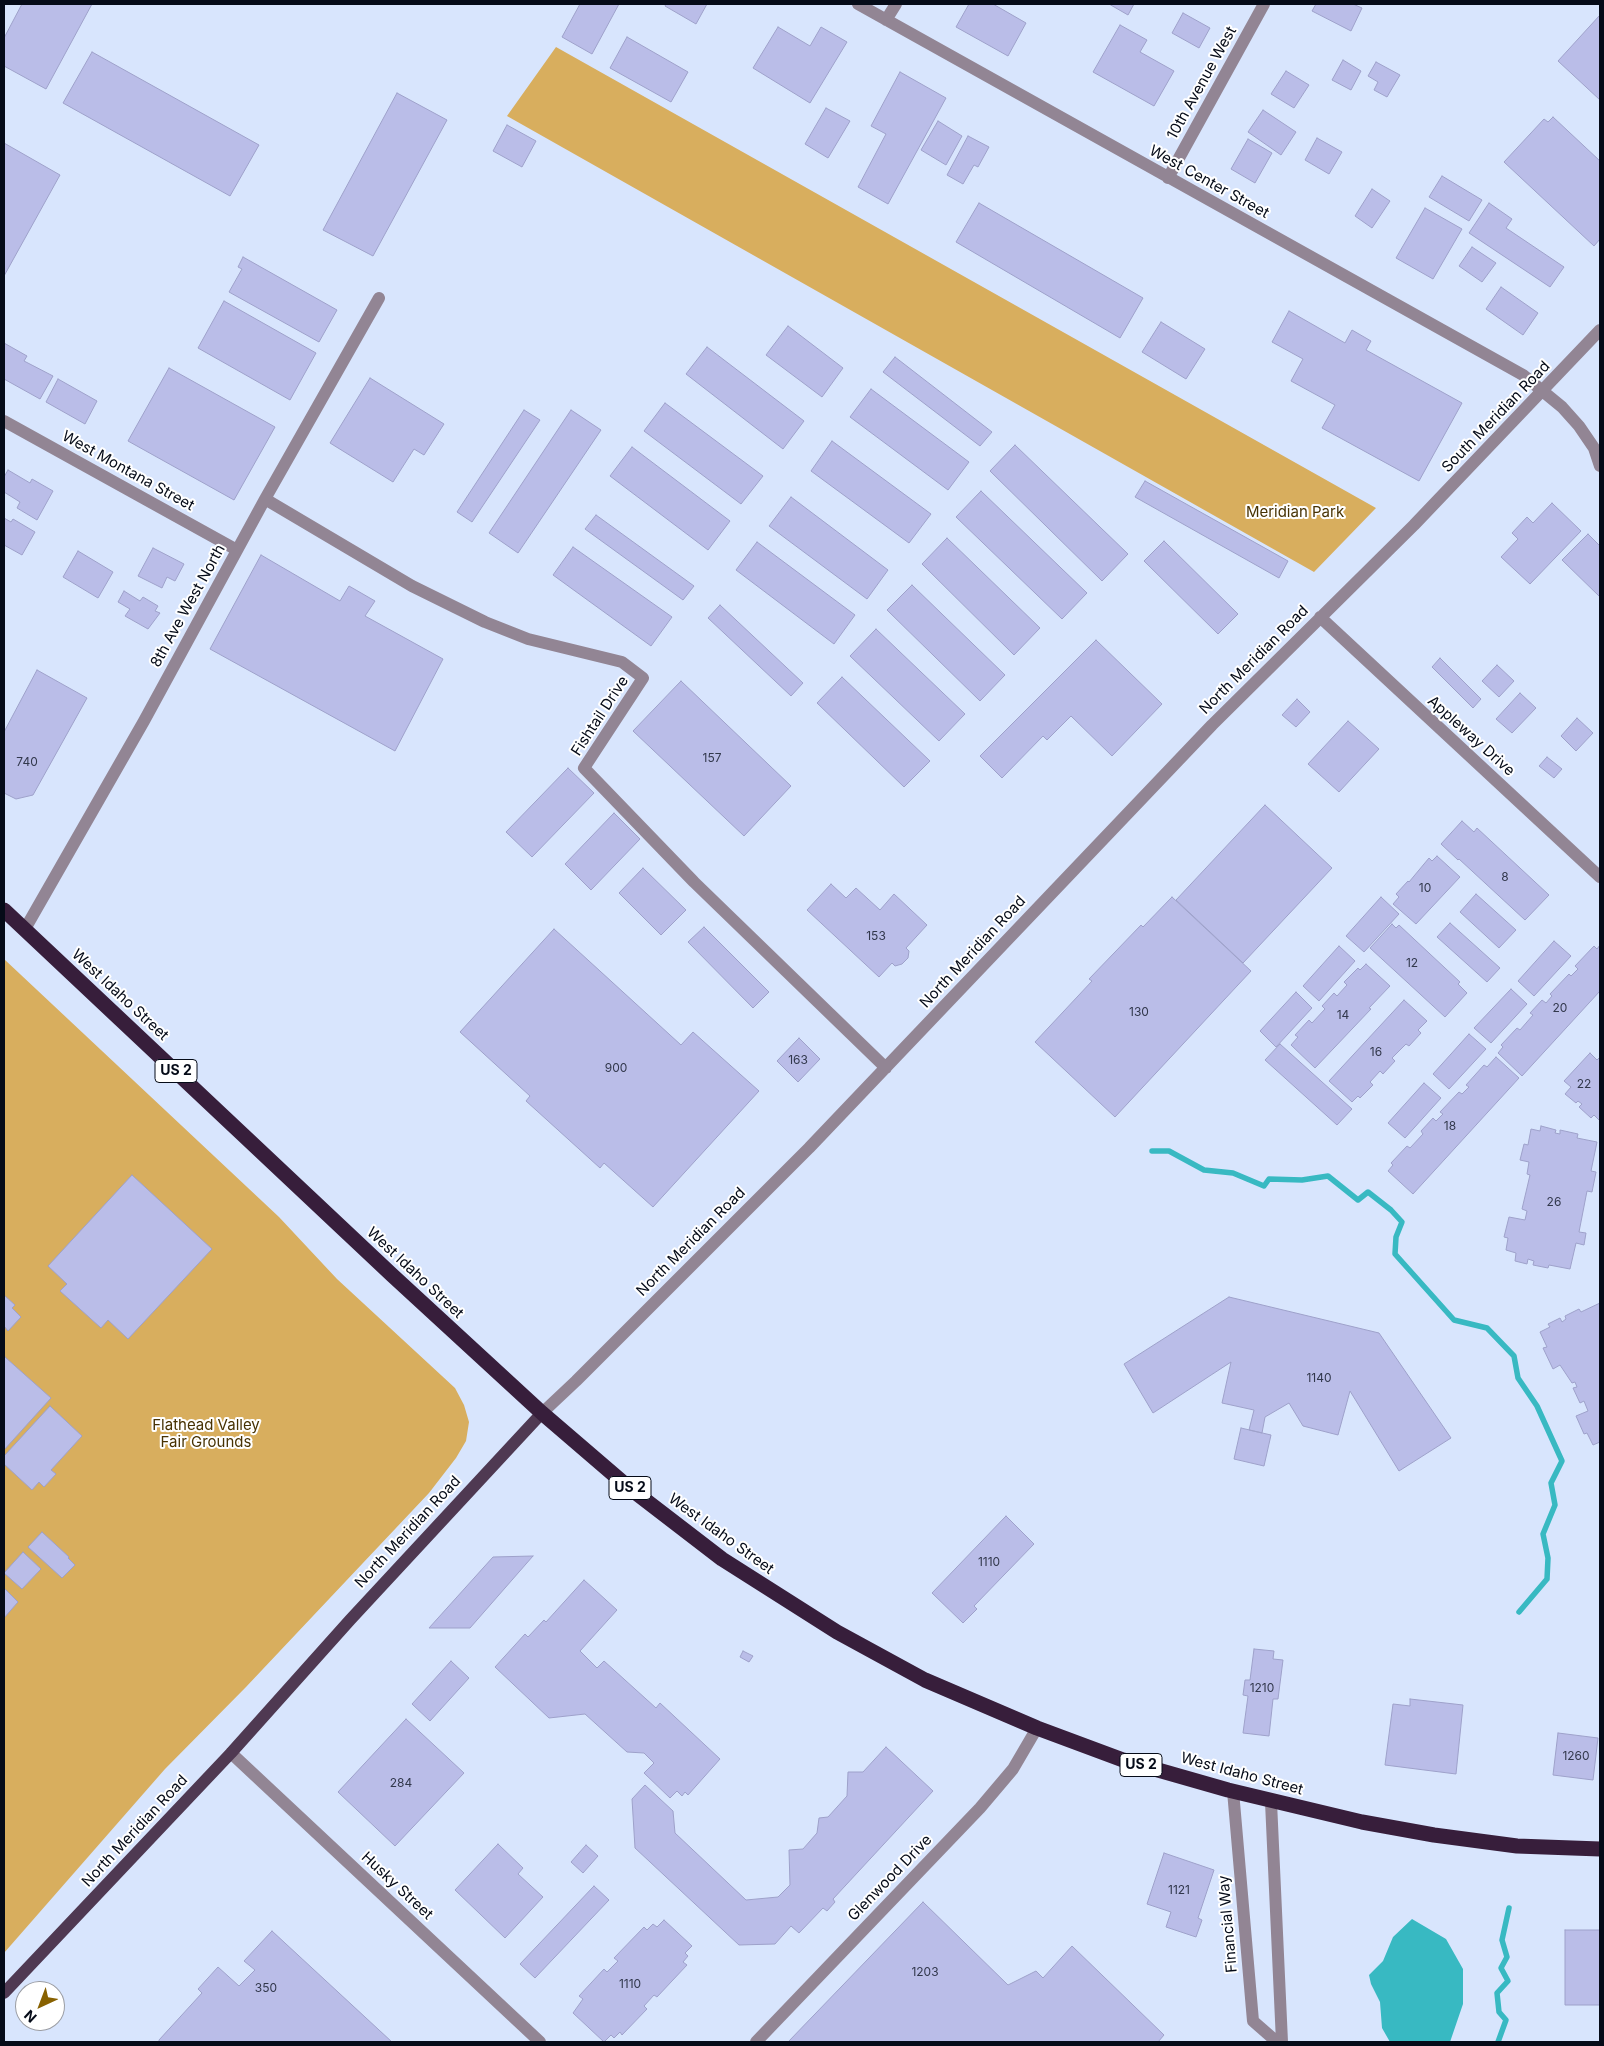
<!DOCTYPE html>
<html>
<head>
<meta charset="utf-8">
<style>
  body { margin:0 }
  #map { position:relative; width:1604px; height:2046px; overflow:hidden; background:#d8e5fd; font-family:Inter,sans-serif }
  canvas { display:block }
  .frame { position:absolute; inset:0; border:5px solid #050b18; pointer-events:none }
  .north { position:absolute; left:15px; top:1981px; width:50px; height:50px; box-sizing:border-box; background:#fff; border:1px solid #9b9da3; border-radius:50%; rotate:223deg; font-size:14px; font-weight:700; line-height:20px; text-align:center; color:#050b18 }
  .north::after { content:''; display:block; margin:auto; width:18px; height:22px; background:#886100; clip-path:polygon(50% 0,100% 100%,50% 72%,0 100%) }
</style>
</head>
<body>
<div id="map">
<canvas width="1604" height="2046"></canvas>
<div class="frame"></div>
<div class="north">N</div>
</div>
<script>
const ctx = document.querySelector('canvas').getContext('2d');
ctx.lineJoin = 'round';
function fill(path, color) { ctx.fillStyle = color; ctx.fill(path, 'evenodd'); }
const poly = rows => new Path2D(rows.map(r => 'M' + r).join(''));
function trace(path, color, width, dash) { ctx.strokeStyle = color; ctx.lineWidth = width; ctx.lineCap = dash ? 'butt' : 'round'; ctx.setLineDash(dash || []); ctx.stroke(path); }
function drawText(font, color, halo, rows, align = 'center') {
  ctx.font = font + ' Inter,sans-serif'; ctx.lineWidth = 4; ctx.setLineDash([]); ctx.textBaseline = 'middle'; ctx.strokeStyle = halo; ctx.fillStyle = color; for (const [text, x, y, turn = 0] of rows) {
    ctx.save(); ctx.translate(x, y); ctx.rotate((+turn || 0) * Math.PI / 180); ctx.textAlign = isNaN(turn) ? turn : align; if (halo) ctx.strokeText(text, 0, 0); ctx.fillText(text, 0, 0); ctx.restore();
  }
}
fill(poly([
  [556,47,1376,508,1314,572,507,116],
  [4,959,279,1217,337,1279,455,1388,464,1405,469,1422,466,1441,456,1458,429,1493,246,1687,165,1769,4,1953]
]), '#d8ae5e');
fill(poly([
  [1412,1919,1446,1939,1463,1969,1463,2004,1450,2042,1390,2042,1382,2028,1380,2002,1371,1984,1369,1975,1383,1961,1393,1937]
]), '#38b9c2');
trace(poly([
  [1152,1151,1169,1151,1204,1170,1233,1173,1264,1186,1269,1179,1302,1180,1328,1176,1358,1200,1368,1192,1391,1210,1402,1222,1396,1237,1395,1254,1454,1320,1487,1328,1514,1356,1518,1378,1537,1406,1562,1461,1551,1483,1555,1505,1543,1534,1548,1558,1547,1579,1519,1612],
  [1498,2042,1506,2020,1499,2012,1497,1993,1508,1981,1501,1968,1507,1957,1502,1940,1509,1908]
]), '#38b9c2', 5.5);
const building = poly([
  [22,4,92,4,46,89,4,66,4,38,22,4],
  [580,4,619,4,592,54,562,37,580,4],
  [666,4,707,4,696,24,665,6,666,4],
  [969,4,993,4,1026,23,1008,56,956,27,969,4],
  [1109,4,1134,4,1128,15,1109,4],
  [1316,4,1353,4,1362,8,1351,31,1312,11,1316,4],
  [1183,13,1210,28,1199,48,1172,33,1183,13],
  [1600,15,1600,100,1558,61,1600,15],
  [1120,25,1147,40,1140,52,1174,71,1154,106,1093,72,1120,25],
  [778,27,810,46,821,27,847,42,810,103,753,68,778,27],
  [627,37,688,72,671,102,610,68,627,37],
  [92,52,259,145,230,196,63,103,92,52],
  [1343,60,1361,71,1351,90,1332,80,1343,60],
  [1376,62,1400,75,1387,97,1374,90,1378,82,1368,76,1376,62],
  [1286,71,1309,85,1294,108,1271,94,1286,71],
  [900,72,946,98,888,204,858,187,886,134,871,126,900,72],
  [397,93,447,120,373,256,323,230,397,93],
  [826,108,850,121,828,158,805,144,826,108],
  [1263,110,1296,132,1281,155,1248,132,1263,110],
  [1553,117,1600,161,1600,239,1594,246,1504,162,1544,119,1548,122,1553,117],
  [938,121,962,136,946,165,921,150,938,121],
  [507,125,536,141,522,167,493,151,507,125],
  [968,136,989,147,978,167,974,165,963,184,947,175,968,136],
  [1317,138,1342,152,1329,174,1305,160,1317,138],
  [1248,139,1272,153,1255,183,1231,169,1248,139],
  [4,143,60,175,4,276,4,143],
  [1442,176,1482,200,1469,221,1429,197,1442,176],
  [1372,189,1390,201,1372,228,1355,216,1372,189],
  [979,203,1143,298,1120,338,956,242,979,203],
  [1489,203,1512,219,1506,228,1564,267,1550,287,1469,233,1489,203],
  [1425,208,1462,229,1433,279,1396,258,1425,208],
  [1472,247,1496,263,1482,282,1459,266,1472,247],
  [243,257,337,310,319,342,229,292,242,269,238,267,243,257],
  [1501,287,1538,313,1523,335,1486,309,1501,287],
  [224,301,316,353,290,400,198,348,224,301],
  [1289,311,1345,343,1352,330,1371,341,1366,350,1462,403,1419,481,1322,428,1335,405,1291,381,1303,359,1272,342,1289,311],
  [1161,322,1205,349,1186,379,1142,352,1161,322],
  [788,326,843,368,822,397,766,355,788,326],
  [4,343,27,356,24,361,53,376,40,399,4,379,4,343],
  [707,347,804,421,783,449,686,374,707,347],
  [895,357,992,432,980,446,883,372,895,357],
  [169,368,275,427,234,500,128,441,169,368],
  [370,378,444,424,424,455,414,449,393,482,330,443,370,378],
  [58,379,97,401,85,424,46,402,58,379],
  [871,389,969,462,948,490,850,417,871,389],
  [665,403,763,476,741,504,644,431,665,403],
  [524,410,540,420,472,522,457,512,524,410],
  [571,410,601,430,518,553,489,533,571,410],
  [832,441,931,514,909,543,811,471,832,441],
  [1015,445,1128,554,1102,581,990,471,1015,445],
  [632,447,730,521,708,550,610,476,632,447],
  [8,470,30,483,32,479,53,491,37,520,17,508,20,502,4,492,4,477,8,470],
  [1145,481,1288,561,1279,578,1135,497,1145,481],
  [981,491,1087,593,1062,619,956,517,981,491],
  [791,497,888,570,867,599,769,526,791,497],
  [1552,503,1581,531,1530,584,1501,557,1518,539,1512,533,1527,517,1533,523,1552,503],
  [596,515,694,586,683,600,585,529,596,515],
  [4,518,11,522,13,519,35,532,22,555,4,545,4,518],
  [1588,534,1600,546,1600,597,1562,560,1588,534],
  [947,538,1040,628,1014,655,922,564,947,538],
  [1164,541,1238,614,1218,634,1144,561,1164,541],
  [757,542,855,615,834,644,736,570,757,542],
  [573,547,672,617,651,646,553,575,573,547],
  [153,548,184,564,175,581,167,577,162,588,138,576,153,548],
  [78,551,113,572,98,598,63,577,78,551],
  [261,555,340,601,349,586,375,601,365,616,443,659,395,751,210,649,261,555],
  [912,585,1005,675,980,701,887,610,912,585],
  [124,591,140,601,143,597,158,606,155,611,160,613,148,629,125,616,130,609,118,602,124,591],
  [720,605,803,683,791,696,708,618,720,605],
  [876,629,965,714,939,741,850,656,876,629],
  [1096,640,1162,704,1112,756,1071,716,1047,740,1043,736,1002,778,980,756,1096,640],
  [1440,658,1481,699,1473,708,1432,667,1440,658],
  [1497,665,1514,681,1499,697,1482,681,1497,665],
  [37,670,87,698,33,795,16,799,4,793,4,732,37,670],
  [842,677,930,761,904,787,817,703,842,677],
  [681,681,791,786,744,836,633,731,681,681],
  [1520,693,1536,708,1512,733,1496,719,1520,693],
  [1297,699,1310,712,1296,727,1282,715,1297,699],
  [1577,718,1593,733,1576,751,1561,736,1577,718],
  [1348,721,1379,749,1339,792,1308,764,1348,721],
  [1547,757,1562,769,1554,778,1539,766,1547,757],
  [568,768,594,793,532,857,506,832,568,768],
  [1265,805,1332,868,1243,963,1176,900,1265,805],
  [614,813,640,839,591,890,565,864,614,813],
  [1462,821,1474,832,1477,828,1549,895,1525,920,1459,859,1458,860,1441,844,1462,821],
  [1437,856,1460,877,1416,924,1393,904,1399,897,1396,894,1408,881,1409,882,1429,858,1432,861,1437,856],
  [643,868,686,910,661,935,619,893,643,868],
  [831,884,846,898,856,888,880,910,894,894,927,925,906,948,909,951,908,958,902,964,895,966,892,963,879,977,807,910,831,884],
  [1476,894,1516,930,1499,948,1460,912,1476,894],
  [1172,897,1251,971,1115,1117,1035,1042,1092,981,1089,979,1141,925,1143,927,1172,897],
  [1381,897,1399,914,1364,952,1346,936,1381,897],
  [1450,923,1500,968,1487,982,1437,937,1450,923],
  [1392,924,1396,928,1399,925,1460,982,1458,984,1467,993,1445,1017,1370,948,1392,924],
  [704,927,769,992,753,1008,688,942,704,927],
  [554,929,681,1045,693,1032,759,1091,653,1207,604,1163,600,1168,526,1101,530,1096,460,1032,554,929],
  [1554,941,1571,956,1534,996,1518,981,1554,941],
  [1600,945,1600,991,1522,1076,1498,1053,1503,1047,1501,1045,1517,1028,1520,1030,1533,1015,1530,1013,1542,1000,1546,1003,1552,996,1550,994,1569,974,1571,976,1578,969,1575,966,1594,946,1597,949,1600,945],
  [1339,946,1355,961,1319,1001,1303,986,1339,946],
  [1366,964,1390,986,1369,1008,1371,1009,1315,1068,1291,1045,1298,1037,1295,1035,1309,1020,1312,1023,1325,1009,1322,1006,1334,993,1337,996,1347,985,1344,982,1358,968,1360,970,1366,964],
  [1511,989,1527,1004,1491,1043,1474,1028,1511,989],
  [1296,992,1312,1008,1276,1047,1260,1031,1296,992],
  [1404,1000,1427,1021,1418,1030,1421,1033,1409,1046,1406,1044,1392,1058,1395,1061,1383,1074,1380,1071,1370,1082,1373,1085,1360,1098,1358,1096,1352,1102,1329,1081,1404,1000],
  [1469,1034,1486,1049,1449,1089,1433,1074,1469,1034],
  [799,1038,820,1059,798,1082,777,1061,799,1038],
  [1280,1044,1352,1109,1337,1125,1265,1060,1280,1044],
  [1590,1053,1597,1060,1600,1057,1600,1121,1594,1115,1591,1118,1579,1107,1582,1104,1578,1101,1576,1103,1565,1094,1571,1087,1564,1081,1590,1053],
  [1496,1057,1519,1078,1413,1194,1388,1171,1393,1165,1391,1163,1407,1146,1410,1148,1423,1134,1421,1131,1433,1118,1436,1121,1443,1114,1440,1112,1459,1092,1462,1094,1469,1087,1466,1085,1484,1065,1487,1067,1496,1057],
  [1424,1083,1441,1098,1405,1138,1388,1123,1424,1083],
  [1541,1126,1556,1130,1555,1133,1560,1134,1560,1130,1578,1134,1577,1138,1597,1142,1591,1171,1596,1172,1592,1192,1587,1191,1579,1232,1586,1233,1584,1245,1576,1243,1570,1269,1549,1265,1548,1268,1533,1265,1534,1261,1528,1259,1527,1264,1515,1261,1516,1253,1506,1250,1508,1238,1504,1237,1509,1217,1525,1220,1527,1211,1522,1209,1530,1175,1527,1174,1529,1162,1520,1160,1524,1144,1528,1145,1531,1129,1540,1131,1541,1126],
  [132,1175,212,1249,128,1339,108,1320,101,1328,60,1291,67,1284,48,1266,132,1175],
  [4,1295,15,1305,12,1308,21,1317,8,1331,4,1326,4,1295],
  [1229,1297,1379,1333,1451,1438,1399,1471,1350,1391,1338,1435,1303,1426,1289,1403,1265,1417,1262,1433,1249,1430,1254,1410,1222,1403,1231,1362,1153,1413,1124,1364,1229,1297],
  [1600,1303,1600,1442,1593,1445,1587,1433,1584,1434,1576,1416,1588,1411,1584,1401,1580,1403,1573,1388,1577,1387,1575,1382,1572,1383,1560,1365,1553,1369,1543,1348,1547,1347,1540,1332,1550,1327,1548,1324,1560,1318,1562,1322,1566,1319,1565,1316,1579,1309,1581,1312,1600,1303],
  [5,1357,51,1398,4,1450,4,1358,5,1357],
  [50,1406,82,1436,51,1470,56,1474,44,1487,39,1482,32,1490,4,1464,4,1456,50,1406],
  [1241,1428,1271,1435,1264,1466,1234,1459,1241,1428],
  [1006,1516,1034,1544,974,1606,977,1609,963,1623,932,1593,1006,1516],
  [42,1532,69,1557,68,1558,75,1565,62,1578,28,1547,42,1532],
  [23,1552,41,1569,22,1589,4,1573,23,1552],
  [533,1556,470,1628,429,1628,493,1557,533,1556],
  [584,1580,617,1610,580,1651,597,1668,604,1661,656,1708,660,1703,720,1759,688,1795,685,1792,682,1796,677,1791,670,1798,644,1773,654,1763,644,1753,627,1752,585,1714,549,1718,495,1667,525,1634,528,1637,544,1620,546,1622,584,1580],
  [4,1588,18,1602,4,1618,4,1588],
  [1254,1649,1274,1651,1273,1659,1283,1660,1278,1699,1273,1699,1269,1736,1243,1733,1248,1696,1243,1695,1245,1680,1250,1680,1254,1649],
  [743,1651,753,1656,749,1662,740,1657,743,1651],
  [451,1661,469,1678,430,1721,412,1704,451,1661],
  [1410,1699,1463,1705,1456,1774,1385,1765,1393,1704,1410,1706,1410,1699],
  [406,1719,464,1773,395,1846,338,1792,406,1719],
  [1558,1733,1598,1738,1593,1780,1553,1775,1558,1733],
  [886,1747,933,1791,833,1899,835,1902,827,1911,823,1908,799,1933,791,1926,775,1944,739,1945,635,1848,632,1799,645,1785,673,1811,675,1833,746,1900,778,1897,790,1885,789,1850,803,1849,817,1833,819,1818,828,1817,847,1796,848,1772,863,1772,886,1747],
  [498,1844,523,1868,518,1874,543,1897,505,1938,455,1890,498,1844],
  [586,1845,598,1856,583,1873,571,1862,586,1845],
  [1164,1853,1214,1870,1198,1918,1202,1920,1196,1937,1166,1927,1171,1912,1147,1904,1164,1853],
  [594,1886,609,1900,535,1978,520,1964,594,1886],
  [923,1902,1008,1985,1036,1971,1043,1978,1072,1946,1164,2035,1158,2042,788,2042,923,1902],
  [664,1920,692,1946,685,1953,688,1956,683,1962,687,1965,657,1997,654,1995,644,2006,647,2009,622,2035,620,2032,614,2038,611,2035,604,2042,573,2013,583,1999,579,1996,604,1969,607,1972,618,1961,614,1958,644,1927,647,1930,653,1924,657,1927,664,1920],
  [1565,1930,1600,1930,1600,2005,1565,2005,1565,1930],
  [272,1931,392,2042,159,2042,159,2040,202,1993,198,1989,218,1967,239,1986,255,1970,244,1961,272,1931]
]);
fill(building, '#babde8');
trace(building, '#9ea1ca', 1);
trace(poly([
  [858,4,1523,375,1562,407,1579,426,1594,448,1600,466],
  [886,20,896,4],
  [1168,178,1264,4],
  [4,421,237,550],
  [265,499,412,586,485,622,528,639,622,662,643,678,584,768,694,882,886,1068],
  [1320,617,1600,877],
  [25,929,144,721,265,499,379,298],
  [542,1413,576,1381,809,1148,1212,725,1414,525,1600,330],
  [231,1753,540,2042],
  [1233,1791,1253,2021,1277,2042],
  [1271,1802,1282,2042],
  [756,2042,980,1808,1013,1769,1037,1728]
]), '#928594', 12);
trace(poly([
  [4,1993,231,1753,350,1620,542,1413]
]), '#4f3952', 12);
trace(poly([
  [4,910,392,1275,542,1413,627,1486,722,1559,837,1632,925,1680,1037,1728,1123,1760,1228,1790,1362,1822,1434,1835,1517,1846,1600,1849]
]), '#371e3b', 15);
drawText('12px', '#32384c', null, [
  ["157",712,758],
  ["740",27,762],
  ["8",1505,877],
  ["10",1425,888],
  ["153",876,936],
  ["12",1412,963],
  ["20",1560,1008],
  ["130",1139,1012],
  ["14",1343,1015],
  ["16",1376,1052],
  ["163",798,1060],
  ["900",616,1068],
  ["22",1584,1084],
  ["18",1450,1126],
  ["26",1554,1202],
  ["1140",1319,1378],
  ["1110",989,1562],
  ["1210",1262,1688],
  ["1260",1576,1756],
  ["284",401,1783],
  ["1121",1179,1890],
  ["1203",925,1972],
  ["1110",630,1984],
  ["350",266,1988]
]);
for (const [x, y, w] of [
  [176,1071,42],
  [630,1488,42],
  [1141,1765,42]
]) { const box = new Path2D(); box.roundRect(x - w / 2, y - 11.5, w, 23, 4); ctx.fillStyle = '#fff'; ctx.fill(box); trace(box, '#050b18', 1); }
drawText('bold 14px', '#050b18', null, [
  ["US 2",176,1071],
  ["US 2",630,1488],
  ["US 2",1141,1765]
]);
drawText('15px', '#050b18', '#fff', [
  ["10th Avenue West",1202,83,-61],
  ["West Center Street",1209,182,29],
  ["South Meridian Road",1496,417,-46],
  ["West Montana Street",128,471,29],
  ["8th Ave West North",188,606,-61],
  ["North Meridian Road",1254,660,-45],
  ["Fishtail Drive",600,716,-57],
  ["Appleway Drive",1471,736,42],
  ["North Meridian Road",973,952,-47],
  ["West Idaho Street",120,995,43],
  ["North Meridian Road",691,1242,-45],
  ["West Idaho Street",415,1273,43],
  ["North Meridian Road",408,1532,-47],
  ["West Idaho Street",721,1534,36],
  ["West Idaho Street",1242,1774,15],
  ["North Meridian Road",135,1831,-47],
  ["Glenwood Drive",890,1878,-46],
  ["Husky Street",397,1886,43],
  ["Financial Way",1228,1924,-95]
]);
drawText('15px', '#473203', '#fff', [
  ["Meridian Park",1295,512],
  ["Flathead Valley",206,1425],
  ["Fair Grounds",206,1442]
]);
</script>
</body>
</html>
